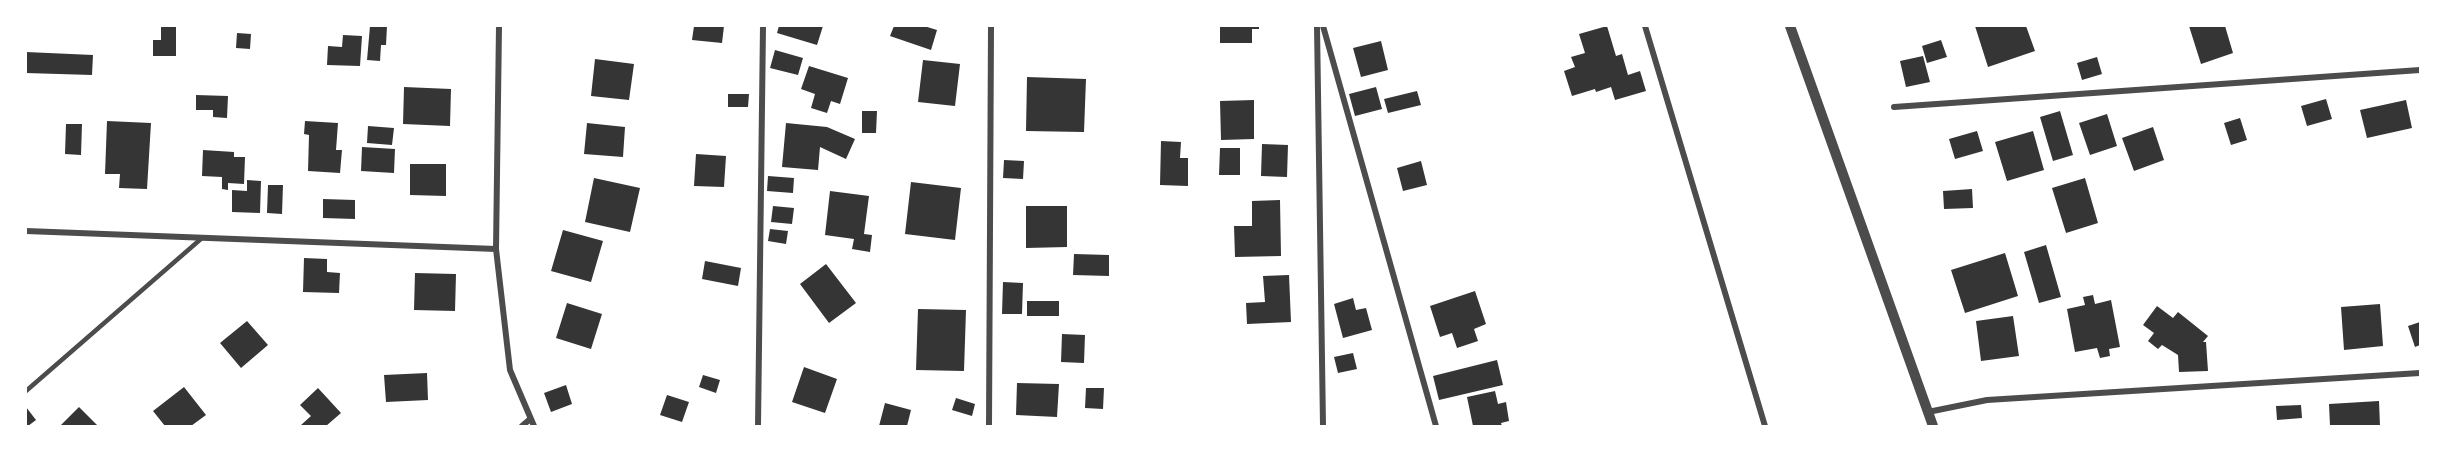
<!DOCTYPE html>
<html>
<head>
<meta charset="utf-8">
<style>
  body { margin:0 }
  #map { position:relative; width:2446px; height:452px; overflow:hidden; background:#fff; font-family:"DM Sans",sans-serif }
  canvas { display:block }
  .frame { position:absolute; inset:0; border:27px solid #fff; pointer-events:none }
</style>
</head>
<body>
<div id="map">
<canvas width="2446" height="452"></canvas>
<div class="frame"></div>
</div>
<script>
const ctx = document.querySelector('canvas').getContext('2d');
ctx.lineJoin = 'round';
function fill(path, color) { ctx.fillStyle = color; ctx.fill(path, 'evenodd'); }
const poly = rows => new Path2D(rows.map(r => 'M' + r).join(''));
function trace(path, color, width, dash) { ctx.strokeStyle = color; ctx.lineWidth = width; ctx.lineCap = dash ? 'butt' : 'round'; ctx.setLineDash(dash || []); ctx.stroke(path); }
fill(poly([
  [161,26,176,26,176,56,153,56,153,40,161,40],
  [370,26,387,26,386,45,381,45,380,61,367,60],
  [694,26,724,26,722,43,692,40],
  [779,26,823,26,817,45,777,33],
  [894,26,924,26,937,30,931,50,890,36],
  [1220,26,1259,26,1259,29,1252,29,1252,43,1220,43],
  [1607,26,1616,56,1622,54,1628,75,1640,71,1646,91,1615,100,1611,87,1596,92,1595,89,1572,96,1564,71,1575,67,1571,57,1585,53,1579,34],
  [1975,26,2026,26,2035,51,1988,67],
  [2189,26,2225,26,2233,53,2201,64],
  [237,33,251,34,250,49,236,48],
  [343,35,362,36,360,66,327,65,328,46,342,47],
  [1941,40,1947,57,1927,63,1922,46],
  [1381,41,1388,70,1361,77,1353,48],
  [775,50,803,58,798,75,770,68],
  [26,52,93,55,92,75,26,73],
  [1923,56,1930,82,1906,87,1900,61],
  [2097,57,2102,74,2082,80,2077,63],
  [595,59,634,64,629,100,591,96],
  [923,60,960,64,955,106,918,102],
  [809,66,848,78,840,104,831,101,827,113,811,108,815,94,801,89],
  [1027,77,1086,79,1084,132,1026,131],
  [404,87,451,89,450,126,403,124],
  [1376,87,1382,109,1355,116,1349,94],
  [1417,91,1421,105,1388,113,1384,99],
  [728,94,749,94,748,107,728,107],
  [196,95,228,96,227,118,213,117,213,110,196,110],
  [2326,99,2332,119,2307,126,2301,106],
  [1254,100,1254,139,1221,140,1220,101],
  [2406,100,2412,128,2367,138,2360,110],
  [862,111,877,111,876,133,862,133],
  [2060,111,2073,155,2053,161,2040,117],
  [2107,114,2117,146,2090,155,2079,123],
  [2240,118,2247,140,2231,145,2224,123],
  [107,121,151,123,147,189,119,188,120,174,105,174],
  [305,121,338,123,336,150,342,150,340,173,308,171,309,135,304,134],
  [587,123,625,127,623,157,584,154],
  [786,123,827,127,855,139,846,159,820,147,818,170,782,167],
  [66,124,82,124,81,155,65,154],
  [368,126,394,128,392,145,367,143],
  [2153,127,2164,160,2134,171,2122,138],
  [1977,131,1983,151,1955,159,1949,139],
  [2033,131,2044,170,2007,181,1995,142],
  [1161,141,1181,142,1180,158,1188,158,1188,186,1160,185],
  [1262,144,1288,145,1287,177,1261,176],
  [362,147,395,149,394,173,361,171],
  [1220,148,1240,148,1240,175,1219,175],
  [203,150,234,152,234,157,245,157,244,184,228,183,228,190,222,189,222,177,202,176],
  [696,154,726,156,724,187,694,186],
  [1004,160,1024,161,1023,179,1003,178],
  [1421,161,1427,185,1403,191,1397,168],
  [410,164,446,164,446,196,410,195],
  [768,176,794,178,793,193,767,191],
  [594,178,640,188,630,232,585,222],
  [2085,178,2098,223,2066,233,2052,188],
  [247,180,261,181,260,213,232,212,232,190,247,191],
  [911,182,961,188,955,240,905,234],
  [268,185,283,185,282,214,267,213],
  [1972,189,1973,208,1944,209,1943,191],
  [830,191,869,196,864,234,872,235,870,252,852,249,854,239,825,235],
  [323,199,355,200,355,219,323,218],
  [1280,200,1281,256,1235,257,1234,226,1252,226,1252,201],
  [773,206,794,208,792,224,771,222],
  [1026,206,1067,206,1067,247,1026,248],
  [770,229,788,231,786,244,768,241],
  [563,230,603,241,591,282,551,271],
  [2046,245,2061,297,2039,303,2024,252],
  [2005,253,2018,296,1965,313,1951,270],
  [1074,254,1109,255,1109,276,1073,275],
  [304,258,327,259,327,272,340,273,339,293,303,292],
  [705,261,741,268,738,286,702,279],
  [826,264,856,303,829,323,800,284],
  [415,273,456,274,455,311,414,310],
  [1289,275,1291,322,1247,324,1246,303,1265,302,1263,276],
  [1003,282,1023,283,1022,314,1002,314],
  [1475,291,1486,324,1474,329,1478,341,1457,348,1452,333,1440,337,1430,306],
  [2093,295,2095,304,2111,300,2120,347,2109,349,2110,356,2100,358,2097,348,2075,352,2067,309,2085,305,2083,297],
  [1353,298,1356,310,1366,308,1372,330,1343,338,1334,304],
  [1027,301,1059,301,1059,316,1027,316],
  [567,303,602,314,591,349,556,338],
  [2380,304,2383,346,2344,350,2341,307],
  [2157,306,2173,318,2178,312,2208,336,2203,342,2206,342,2208,371,2179,372,2178,355,2162,345,2158,349,2148,341,2154,333,2143,325],
  [918,309,966,310,964,371,916,370],
  [2013,316,2019,356,1981,361,1976,321],
  [247,321,268,345,241,368,220,343],
  [2420,322,2420,345,2415,347,2408,326],
  [1062,334,1085,335,1084,363,1061,362],
  [1353,353,1357,369,1338,373,1334,357],
  [1497,360,1503,385,1439,400,1433,376],
  [804,367,837,379,825,413,792,402],
  [427,373,428,400,386,402,384,375],
  [703,375,720,380,716,393,699,387],
  [1017,383,1059,384,1057,417,1016,415],
  [566,385,572,404,551,412,544,393],
  [184,387,206,415,191,426,165,426,153,411],
  [318,388,341,413,326,426,302,426,301,425,311,416,300,405],
  [1086,388,1104,388,1103,409,1085,408],
  [1495,391,1498,404,1506,402,1509,421,1501,423,1502,426,1473,426,1467,397],
  [667,395,689,402,682,422,660,415],
  [956,398,975,404,972,416,952,410],
  [2379,401,2380,426,2330,426,2329,404],
  [885,403,911,410,907,426,879,426],
  [2301,405,2302,418,2277,420,2276,406],
  [26,407,36,420,28,426,26,426],
  [79,407,98,426,60,426]
]), '#353535');
trace(poly([
  [26,391,202,238]
]), '#4c4c4c', 4.5);
trace(poly([
  [499,26,496,249,510,370,534,426],
  [1317,26,1323,426],
  [1323,26,1436,426],
  [1645,26,1765,426],
  [1894,107,2420,70],
  [26,231,496,249],
  [1928,412,1987,400,2420,373],
  [522,426,529,420],
  [758,426,763,26],
  [989,426,991,26]
]), '#4c4c4c', 6);
trace(poly([
  [1790,26,1933,426]
]), '#4c4c4c', 10);
</script>
</body>
</html>
